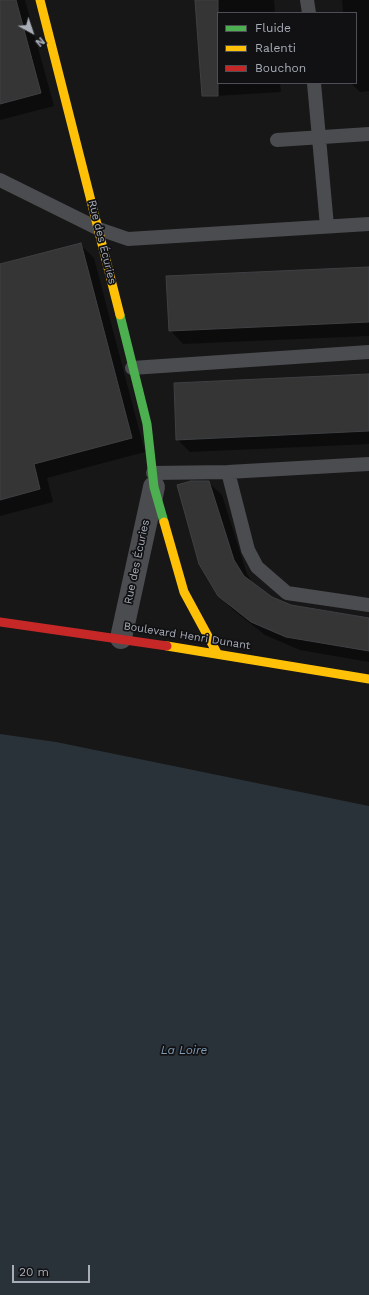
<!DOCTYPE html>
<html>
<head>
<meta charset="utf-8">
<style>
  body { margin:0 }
  #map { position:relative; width:369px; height:1295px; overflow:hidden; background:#171717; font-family:"Work Sans",sans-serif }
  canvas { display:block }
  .legend { position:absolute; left:217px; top:12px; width:140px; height:72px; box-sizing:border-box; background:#111113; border:1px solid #4d4f55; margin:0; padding:5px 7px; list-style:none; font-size:12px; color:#a8adb8 }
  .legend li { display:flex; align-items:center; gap:8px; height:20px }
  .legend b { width:20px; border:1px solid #4d4f55 }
  .north { position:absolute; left:12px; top:12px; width:40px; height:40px; -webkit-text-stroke:3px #111113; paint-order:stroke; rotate:140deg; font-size:11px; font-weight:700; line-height:16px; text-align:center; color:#a8adb8 }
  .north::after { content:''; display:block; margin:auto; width:14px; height:18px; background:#a8adb8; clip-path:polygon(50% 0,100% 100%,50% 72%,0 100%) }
  .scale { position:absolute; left:12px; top:1265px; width:78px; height:18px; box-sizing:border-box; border:2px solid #a8adb8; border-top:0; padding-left:5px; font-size:12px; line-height:14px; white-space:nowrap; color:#a8adb8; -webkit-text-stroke:3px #111113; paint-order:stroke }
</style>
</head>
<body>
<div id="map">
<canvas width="369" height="1295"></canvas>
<ul class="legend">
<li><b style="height:5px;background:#4caf50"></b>Fluide</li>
<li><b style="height:5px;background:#ffc107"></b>Ralenti</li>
<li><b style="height:5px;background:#c62828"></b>Bouchon</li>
</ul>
<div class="north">N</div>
<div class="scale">20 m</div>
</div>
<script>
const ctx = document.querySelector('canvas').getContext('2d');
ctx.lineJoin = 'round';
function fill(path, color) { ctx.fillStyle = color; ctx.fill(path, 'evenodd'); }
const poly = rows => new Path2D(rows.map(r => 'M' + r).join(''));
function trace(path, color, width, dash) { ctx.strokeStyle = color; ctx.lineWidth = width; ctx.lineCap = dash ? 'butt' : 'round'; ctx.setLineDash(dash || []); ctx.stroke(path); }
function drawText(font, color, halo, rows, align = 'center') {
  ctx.font = font + ' "Work Sans",sans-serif'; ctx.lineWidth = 3.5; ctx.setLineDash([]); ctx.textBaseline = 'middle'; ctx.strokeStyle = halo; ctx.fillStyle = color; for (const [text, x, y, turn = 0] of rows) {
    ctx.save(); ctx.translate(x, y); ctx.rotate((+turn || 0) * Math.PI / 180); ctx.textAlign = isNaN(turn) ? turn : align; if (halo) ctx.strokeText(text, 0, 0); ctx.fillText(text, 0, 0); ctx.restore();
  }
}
fill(poly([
  [0,734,56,742,369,806,369,1295,0,1295]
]), '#2a3239');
fill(poly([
  [0,0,25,0,54,106,0,120],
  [196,0,274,0,275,13,218,13,218,83,280,83,281,92,215,96,202,83],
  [342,0,369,0,369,91,360,92,351,83,356,83,356,13,343,13],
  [80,244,94,258,145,452,47,478,53,502,0,516,0,266],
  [369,268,369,336,183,344,170,330],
  [369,375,369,444,190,452,177,439],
  [208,482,222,495,247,574,253,584,272,598,291,606,369,619,369,662,300,650,265,635,232,609,218,595]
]), '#0007');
const building = poly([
  [0,0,16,0,41,93,0,104,0,0],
  [195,0,218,0,218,96,202,96,195,0],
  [81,243,132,438,34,464,40,489,0,500,0,264,81,243],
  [369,267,369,322,169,331,166,276,369,267],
  [369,374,369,431,176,440,174,383,369,374],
  [191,481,209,481,234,560,244,576,272,597,291,605,369,618,369,651,286,637,251,622,218,596,199,564,177,485,191,481]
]);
fill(building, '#353536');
trace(building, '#3f4043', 1);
trace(poly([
  [307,0,309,13],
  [314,83,327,226],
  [277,140,369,134],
  [0,180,99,229,128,239,369,224],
  [132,368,369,352],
  [228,472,248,550,257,567,287,593,369,605],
  [153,473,228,472,369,464]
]), '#4b4c50', 14);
trace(poly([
  [121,638,154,487]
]), '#4b4c50', 22);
trace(poly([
  [120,315,147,424,154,487,164,522]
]), '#4caf50', 9);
trace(poly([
  [40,0,120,315],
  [164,522,184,592,217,653],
  [167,646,369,679]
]), '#ffc107', 9);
trace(poly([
  [0,622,167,646]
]), '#c62828', 9);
drawText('11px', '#a8adb8', '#111113', [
  ["Rue des Écuries",102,242,76],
  ["Rue des Écuries",137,562,-78],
  ["Boulevard Henri Dunant",187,636,9]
]);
drawText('italic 12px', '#7f9bb3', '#111113', [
  ["La Loire",184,1050]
]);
</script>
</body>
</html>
